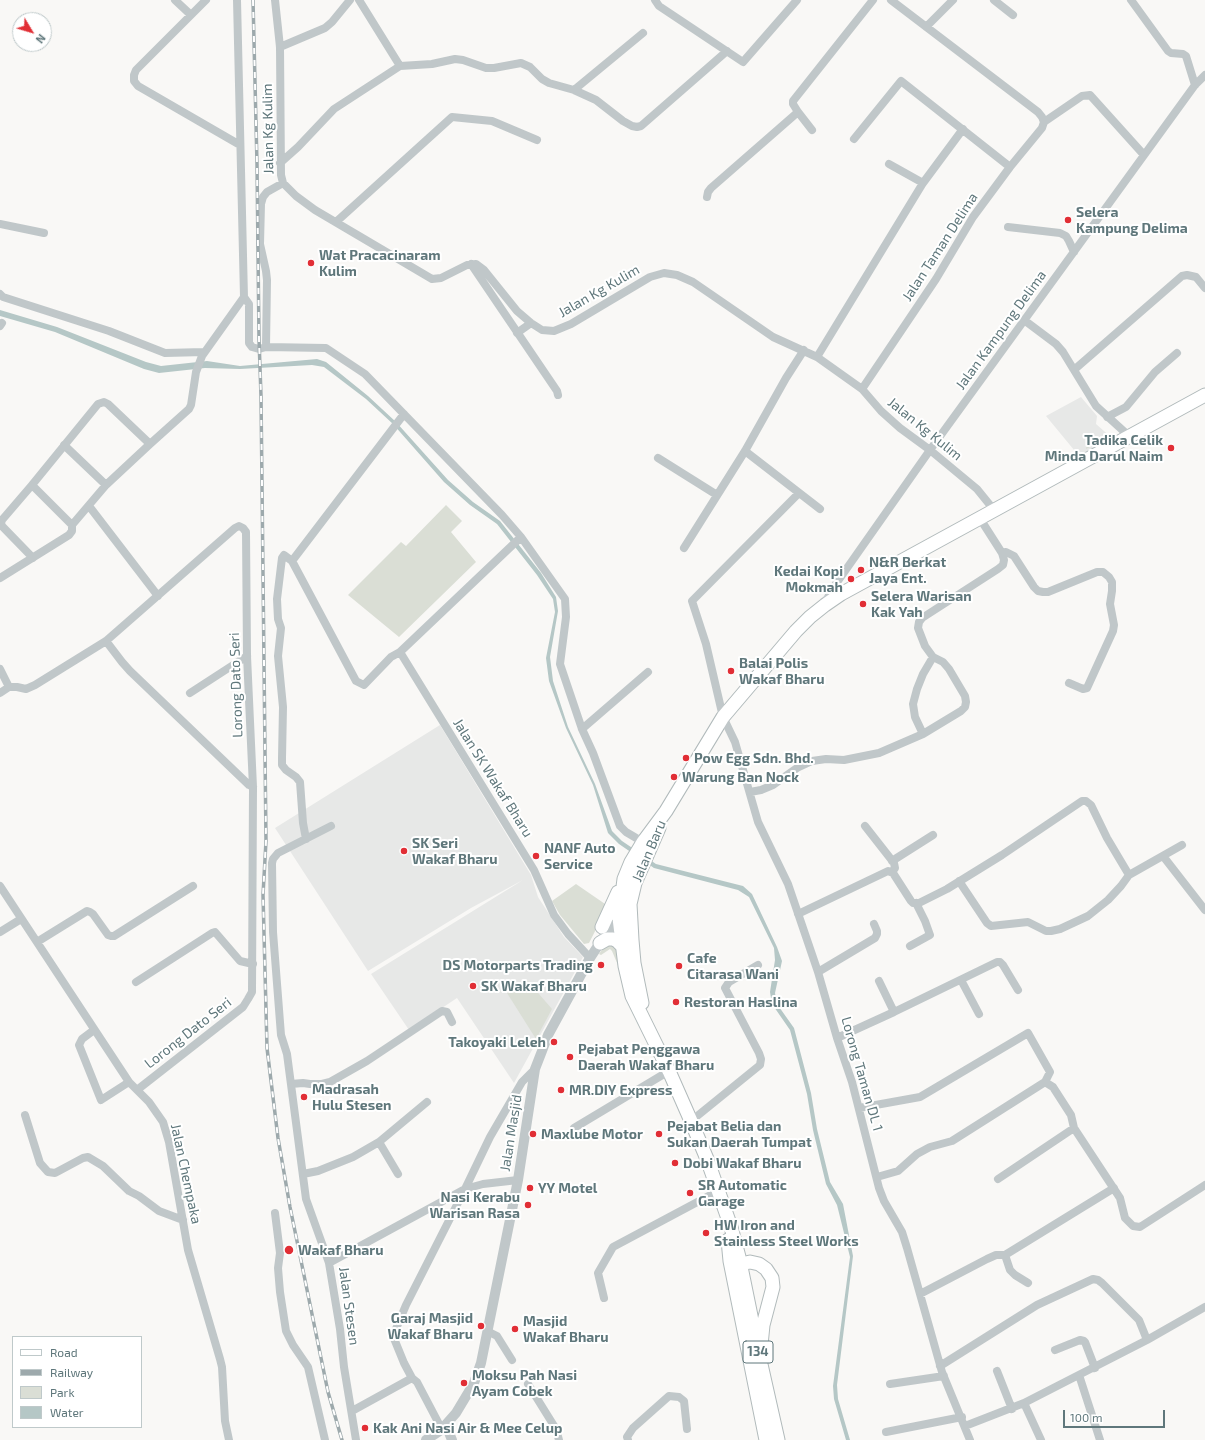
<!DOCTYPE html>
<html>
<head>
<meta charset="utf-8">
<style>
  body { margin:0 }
  #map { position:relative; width:1205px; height:1440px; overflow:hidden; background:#f9f8f6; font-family:"Exo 2",sans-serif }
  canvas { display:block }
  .legend { position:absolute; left:12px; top:1336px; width:130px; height:92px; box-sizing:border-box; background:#fff; border:1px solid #bfc9ca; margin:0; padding:5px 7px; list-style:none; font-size:12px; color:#5f777b }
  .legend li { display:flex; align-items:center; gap:8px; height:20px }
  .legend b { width:20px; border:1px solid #bfc9ca }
  .north { position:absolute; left:12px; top:12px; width:40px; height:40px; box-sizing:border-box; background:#fff; border:1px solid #bfc9ca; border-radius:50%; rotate:128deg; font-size:11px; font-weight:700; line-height:16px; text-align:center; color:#5f777b }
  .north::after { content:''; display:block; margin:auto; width:14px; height:18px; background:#e12e35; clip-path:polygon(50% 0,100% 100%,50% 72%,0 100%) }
  .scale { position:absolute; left:1063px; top:1410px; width:102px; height:18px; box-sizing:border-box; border:2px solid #5f777b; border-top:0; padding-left:5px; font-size:12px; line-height:14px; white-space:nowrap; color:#5f777b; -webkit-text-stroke:3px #fff; paint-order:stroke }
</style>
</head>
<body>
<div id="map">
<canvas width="1205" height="1440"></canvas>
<ul class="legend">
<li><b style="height:5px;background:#fff"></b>Road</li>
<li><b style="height:5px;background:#9da9ac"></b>Railway</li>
<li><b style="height:11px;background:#daded5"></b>Park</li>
<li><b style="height:11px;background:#b5c7c6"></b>Water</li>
</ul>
<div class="north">N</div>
<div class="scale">100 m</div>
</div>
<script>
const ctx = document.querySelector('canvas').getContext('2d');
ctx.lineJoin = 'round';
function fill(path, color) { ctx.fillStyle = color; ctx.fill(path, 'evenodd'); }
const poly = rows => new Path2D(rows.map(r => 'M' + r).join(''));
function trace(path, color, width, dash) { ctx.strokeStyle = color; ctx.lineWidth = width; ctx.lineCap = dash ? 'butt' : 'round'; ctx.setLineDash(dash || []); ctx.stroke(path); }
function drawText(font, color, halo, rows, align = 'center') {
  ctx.font = font + ' "Exo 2",sans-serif'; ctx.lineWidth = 4; ctx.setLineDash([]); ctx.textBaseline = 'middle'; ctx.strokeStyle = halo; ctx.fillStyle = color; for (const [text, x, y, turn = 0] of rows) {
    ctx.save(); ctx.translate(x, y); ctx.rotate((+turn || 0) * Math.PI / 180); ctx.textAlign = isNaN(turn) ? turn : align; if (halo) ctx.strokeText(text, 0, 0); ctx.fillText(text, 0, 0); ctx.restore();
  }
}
fill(poly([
  [1081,397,1097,416,1096,424,1112,438,1079,456,1046,416],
  [440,725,531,875,538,897,564,937,583,957,514,1083,457,998,409,1030,371,974,523,880,471,908,368,971,275,828]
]), '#e7e8e7');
fill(poly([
  [1092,438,1100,442,1086,449,1087,441],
  [446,505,462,521,451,532,476,562,399,637,348,595,401,542,406,546],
  [576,884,608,906,589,943,584,944,560,915,552,901],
  [611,943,618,948,620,970,612,951,610,949,601,955,599,954,604,947],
  [526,979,552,1009,536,1039,507,993]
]), '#daded5');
fill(poly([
  [0,310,57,327,146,362,161,366,207,361,240,366,317,359,326,362,368,396,396,422,448,480,473,502,500,521,541,573,556,597,558,611,550,657,553,681,568,727,595,784,612,831,622,841,656,864,743,886,752,894,777,947,782,961,775,993,777,1004,794,1028,811,1093,817,1129,830,1182,843,1204,853,1256,837,1385,838,1399,850,1440,846,1440,834,1399,833,1386,850,1257,837,1205,826,1184,813,1130,807,1094,790,1030,772,1004,770,992,775,960,774,948,749,897,738,890,654,868,619,844,608,833,593,785,566,728,549,681,546,658,555,612,553,599,537,575,497,524,470,505,444,482,393,424,366,399,324,367,312,365,240,369,205,368,159,373,144,369,55,332,0,316]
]), '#b5c7c6');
const primary = poly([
  [602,927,618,892],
  [600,943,607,939,613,939,617,941,622,946],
  [642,1003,634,963,632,940,630,904,635,883,659,828],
  [728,1240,730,1261,766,1440],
  [736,1269,741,1264,750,1262,759,1264,766,1269,772,1278,773,1287,763,1325,761,1345],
  [778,1440,760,1360,739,1257,731,1227,707,1159,691,1121,669,1071,632,996,625,966,619,918,624,879,631,862,643,842,666,811,723,717,796,631,810,617,825,605,841,594,1205,395]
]);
trace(primary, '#b1babb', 15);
trace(poly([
  [175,0,191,15,206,0],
  [275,0,280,47,281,175,283,183,296,196,315,210,432,279,441,278,467,265,476,264,484,270,517,311,531,323,542,330,554,331,571,324,650,277,664,273,677,275,693,282,773,337,817,357,862,389,881,411,900,428,930,450,977,489,994,510],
  [359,0,400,66],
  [655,0,659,6,743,62,797,0],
  [891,0,1038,112,1042,117,1044,122],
  [994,0,1013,15],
  [1131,0,1168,51,1171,53,1183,54,1186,56,1195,85],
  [191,15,136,70,134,75,134,81,138,86,240,145],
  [926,27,953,0],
  [280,47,325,28,332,22,350,0],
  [574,90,643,33],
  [1044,122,1082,96,1090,95,1144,155],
  [812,130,798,112,793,104,793,101,873,0],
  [854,139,901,81,1010,167],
  [280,163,298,147,334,109,400,66,432,64,455,59,463,60,486,68,494,68,521,63,530,67,542,79,549,83,574,90,596,100,623,121,632,126,637,127,641,126,727,51],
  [889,164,923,183],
  [707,197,708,192,711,188,798,112],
  [336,222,452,117,492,121,537,140],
  [0,224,44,233],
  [1008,227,1060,233,1066,236,1069,241,1074,252],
  [471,264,557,391,558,395],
  [0,294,3,297,109,331,165,353,204,352],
  [244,297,249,304,249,343,252,347,259,349,266,347,326,348,365,374,502,515,521,537,565,599,566,617,560,664,582,729,593,753,620,826,626,832,643,842],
  [1024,320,1056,344,1063,352,1096,406,1129,436],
  [0,326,2,323],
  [517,333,531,323],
  [266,347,267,280,266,271,260,244,261,204,263,197,267,192,283,183],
  [817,357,923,183,963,129],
  [1075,369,1182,276,1187,275,1196,277,1205,288],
  [862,389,936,279,973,217,1010,167,1042,128,1044,122],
  [1107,417,1126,407,1155,372,1177,353],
  [64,445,106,485],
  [745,451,820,509],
  [658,458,717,495],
  [32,485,2,520,1,523,2,526,33,558],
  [799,493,692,601,706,644,723,717,735,742,758,822,788,884,818,972,837,1038,852,1082,879,1188,884,1201,902,1232,907,1248,942,1372,970,1440],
  [89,506,158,596],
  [72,525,106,485,150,444,189,409,191,405,196,372,202,356,244,297,237,0],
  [684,548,745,451,786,378,804,350],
  [1002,553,1006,552,1014,556,1034,587,1038,591,1043,592,1048,592,1097,572,1103,572,1109,577,1112,582,1112,591,1110,604,1114,625,1113,631,1087,688,1083,689,1069,683],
  [292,561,404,414],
  [0,578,69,535,72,531,72,525,32,485,98,404,104,402,108,404,150,444],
  [825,603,833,588,930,450,1195,85,1205,75],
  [106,641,122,662,130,671,249,785,253,787],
  [400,652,534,870,554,915,568,934,590,958],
  [0,669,9,687],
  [0,693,9,687,17,687,26,689,35,685,106,641,235,528,239,526,243,528,246,532,247,656,253,787,252,992,248,999,243,1007,137,1090],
  [190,693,247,656],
  [582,729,648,672],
  [923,734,915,717,913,704,917,689,923,674,933,657],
  [750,792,761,790,773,785,797,768,812,761,826,759,844,760,879,753,923,734,961,711,965,707,966,702,965,696,949,669,943,662,933,657,925,646,918,628,919,622,922,618,998,569,1003,565,1004,560,1002,553,979,517],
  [865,826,894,863,895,868,892,872],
  [306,839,303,823,300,782,296,777,286,770,282,765,282,758,283,707,278,656,281,628,278,619,277,599,282,558,284,555,292,561,356,681,364,685,391,657,400,652,521,537],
  [1163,856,1205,910],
  [892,861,933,835],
  [959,881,987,923,991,926,1028,922,1046,931,1051,931,1060,929,1088,916,1108,900,1121,886,1129,875,1182,845],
  [0,886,129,1082,149,1102,163,1122,169,1142,188,1250,220,1359,222,1367,225,1421,229,1440],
  [798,914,888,871,893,873,911,901,913,903,919,903,947,889,1002,855,1082,801,1086,801,1091,805,1107,838,1129,875],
  [0,932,21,919],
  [37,942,87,911,90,912,93,914,108,935,111,936,114,936,193,886],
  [910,946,930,935,925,921,916,903],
  [818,972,875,938,877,934,877,931,874,924],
  [961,980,979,1014],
  [879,981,894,1012],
  [136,982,212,933,215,932,240,961,253,964],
  [94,1030,82,1039,79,1045,101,1100,129,1082],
  [837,1038,894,1012,997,962,1000,962,1003,965,1018,990],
  [291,1084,303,1083,310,1084,322,1084,330,1082,367,1061,442,1011,447,1012,452,1022],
  [859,1108,920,1097,1028,1033,1050,1072,1045,1082],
  [25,1115,40,1163,48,1172,55,1173,83,1158,88,1157,103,1166,129,1191,139,1196,159,1211,183,1220],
  [691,1121,760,1065,761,1059,759,1053,725,988,729,982,758,965],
  [574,1128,669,1071],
  [379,1142,398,1174],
  [303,1174,318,1171,353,1157,379,1142,427,1102],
  [877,1177,898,1171,917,1154,930,1147,952,1141,1045,1082,1053,1087,1071,1115,1074,1128,1120,1198,1125,1218,1133,1226,1140,1227,1205,1185],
  [998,1179,1074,1128],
  [275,1213,280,1253,278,1268,280,1292,286,1331,293,1345,308,1367,325,1440],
  [1005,1255,1010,1270,1015,1275,1028,1283],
  [329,1263,306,1199,287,1054,281,1035,273,932,272,863,273,859,278,853,331,826],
  [920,1294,987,1259,996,1255,1005,1255,1114,1188],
  [604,1298,598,1273,613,1247,718,1191],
  [487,1331,497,1336,512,1360],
  [1055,1350,1080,1340,1084,1341,1085,1342,1095,1368],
  [940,1366,1037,1305,1093,1279,1098,1280,1102,1283,1139,1320,1147,1340],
  [997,1371,1012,1409],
  [1079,1375,1100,1440],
  [528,1384,556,1429,559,1440],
  [890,1384,944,1376],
  [1024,1403,1041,1440],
  [352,1411,412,1378],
  [965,1426,1024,1403,1147,1340,1205,1307],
  [441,1430,438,1422,417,1382,412,1378,404,1363,393,1336,406,1305,465,1189,490,1137,522,1082,535,1069],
  [886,1432,962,1417],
  [356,1440,344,1367,340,1329,329,1263,465,1189,483,1184,518,1180],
  [628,1440,627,1437,633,1428,669,1396,679,1397,684,1401,687,1429]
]), '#c0c7c9', 8);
trace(poly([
  [446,1425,452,1440],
  [426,1440,441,1430,456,1413,474,1383,481,1363,518,1180,535,1069,542,1051,548,1035,590,958,607,932,614,926,619,925]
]), '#c0c7c9', 10);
trace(primary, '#fff', 13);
const rail = poly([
  [253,0,257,164,259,339,261,396,266,841,263,895,267,1048,278,1138,290,1207,328,1392,342,1440]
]);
trace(rail, '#9da9ac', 3.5);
trace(rail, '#fff', 2, [6]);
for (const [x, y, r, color] of [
  [1068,220,4,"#e12e35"],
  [311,263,4,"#e12e35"],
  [1171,448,4,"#e12e35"],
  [861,570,4,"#e12e35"],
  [851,579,4,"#e12e35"],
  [863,604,4,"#e12e35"],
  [731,671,4,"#e12e35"],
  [686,758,4,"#e12e35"],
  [674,777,4,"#e12e35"],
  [404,851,4,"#e12e35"],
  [536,856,4,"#e12e35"],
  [601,965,4,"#e12e35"],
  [679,966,4,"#e12e35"],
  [473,986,4,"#e12e35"],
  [676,1002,4,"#e12e35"],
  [554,1042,4,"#e12e35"],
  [570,1057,4,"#e12e35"],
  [561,1090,4,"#e12e35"],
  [304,1097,4,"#e12e35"],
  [533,1134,4,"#e12e35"],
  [659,1134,4,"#e12e35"],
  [675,1163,4,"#e12e35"],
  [530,1188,4,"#e12e35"],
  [690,1193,4,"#e12e35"],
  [528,1205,4,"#e12e35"],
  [706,1233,4,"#e12e35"],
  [289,1250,5,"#e12e35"],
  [481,1326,4,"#e12e35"],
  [515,1329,4,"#e12e35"],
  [464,1383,4,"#e12e35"],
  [365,1428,4,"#e12e35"]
]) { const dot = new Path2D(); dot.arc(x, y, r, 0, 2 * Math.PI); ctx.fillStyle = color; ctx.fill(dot); trace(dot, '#fff', 1.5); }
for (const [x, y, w] of [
  [758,1352,30]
]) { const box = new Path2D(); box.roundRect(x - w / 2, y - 11, w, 22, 3); ctx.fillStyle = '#fff'; ctx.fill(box); trace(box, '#5f777b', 1); }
drawText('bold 13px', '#5f777b', null, [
  ["134",758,1352]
]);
drawText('14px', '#5f777b', '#fff', [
  ["Jalan Kg Kulim",268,129,-91],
  ["Jalan Taman Delima",940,247,-57],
  ["Jalan Kg Kulim",599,291,-30],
  ["Jalan Kampung Delima",1001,330,-54],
  ["Jalan Kg Kulim",925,429,39],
  ["Lorong Dato Seri",236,685,-92],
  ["Jalan SK Wakaf Bharu",493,778,58],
  ["Jalan Baru",649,851,-67],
  ["Lorong Dato Seri",188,1033,-38],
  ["Lorong Taman DL 1",862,1074,74],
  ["Jalan Masjid",511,1133,-81],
  ["Jalan Chempaka",186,1174,78],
  ["Jalan Stesen",349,1306,82]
]);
drawText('bold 14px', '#5f777b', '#fff', [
  ["Selera",1076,212],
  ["Kampung Delima",1076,228],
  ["Wat Pracacinaram",319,255],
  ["Kulim",319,271],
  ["Tadika Celik",1163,440,"right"],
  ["Minda Darul Naim",1163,456,"right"],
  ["N&R Berkat",869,562],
  ["Jaya Ent.",869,578],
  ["Kedai Kopi",843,571,"right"],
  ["Mokmah",843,587,"right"],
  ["Selera Warisan",871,596],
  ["Kak Yah",871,612],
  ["Balai Polis",739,663],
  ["Wakaf Bharu",739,679],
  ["Pow Egg Sdn. Bhd.",694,758],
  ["Warung Ban Nock",682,777],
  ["SK Seri",412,843],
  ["Wakaf Bharu",412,859],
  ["NANF Auto",544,848],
  ["Service",544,864],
  ["Cafe",687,958],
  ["Citarasa Wani",687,974],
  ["DS Motorparts Trading",593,965,"right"],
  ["SK Wakaf Bharu",481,986],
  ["Restoran Haslina",684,1002],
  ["Takoyaki Leleh",546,1042,"right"],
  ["Pejabat Penggawa",578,1049],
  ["Daerah Wakaf Bharu",578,1065],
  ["Madrasah",312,1089],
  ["Hulu Stesen",312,1105],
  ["MR.DIY Express",569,1090],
  ["Pejabat Belia dan",667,1126],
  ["Sukan Daerah Tumpat",667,1142],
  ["Maxlube Motor",541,1134],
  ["Dobi Wakaf Bharu",683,1163],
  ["SR Automatic",698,1185],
  ["Garage",698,1201],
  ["YY Motel",538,1188],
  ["Nasi Kerabu",520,1197,"right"],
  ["Warisan Rasa",520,1213,"right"],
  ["HW Iron and",714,1225],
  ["Stainless Steel Works",714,1241],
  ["Wakaf Bharu",298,1250],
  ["Garaj Masjid",473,1318,"right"],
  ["Wakaf Bharu",473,1334,"right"],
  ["Masjid",523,1321],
  ["Wakaf Bharu",523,1337],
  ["Moksu Pah Nasi",472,1375],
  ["Ayam Cobek",472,1391],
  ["Kak Ani Nasi Air & Mee Celup",373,1428]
], 'left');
</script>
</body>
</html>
